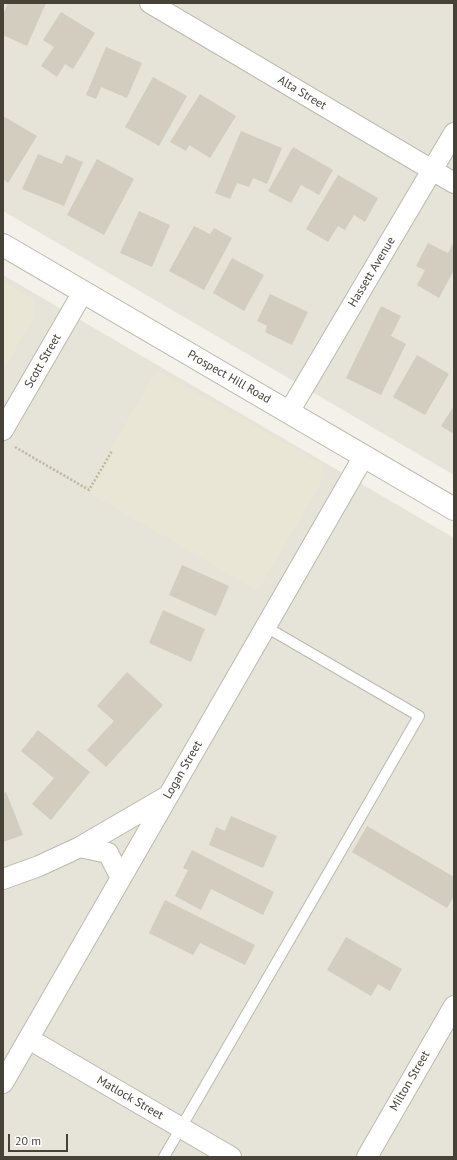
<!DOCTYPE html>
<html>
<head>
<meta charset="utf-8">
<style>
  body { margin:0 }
  #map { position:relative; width:457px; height:1160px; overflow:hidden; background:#f3f1e9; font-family:"PT Sans",sans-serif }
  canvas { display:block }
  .frame { position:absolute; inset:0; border:4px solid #464238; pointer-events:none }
  .scale { position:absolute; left:8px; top:1134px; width:60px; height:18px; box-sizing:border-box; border:2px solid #464238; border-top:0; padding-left:5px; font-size:12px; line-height:14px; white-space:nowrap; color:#464238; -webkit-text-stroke:3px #fff; paint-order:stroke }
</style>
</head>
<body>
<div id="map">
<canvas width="457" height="1160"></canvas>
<div class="frame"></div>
<div class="scale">20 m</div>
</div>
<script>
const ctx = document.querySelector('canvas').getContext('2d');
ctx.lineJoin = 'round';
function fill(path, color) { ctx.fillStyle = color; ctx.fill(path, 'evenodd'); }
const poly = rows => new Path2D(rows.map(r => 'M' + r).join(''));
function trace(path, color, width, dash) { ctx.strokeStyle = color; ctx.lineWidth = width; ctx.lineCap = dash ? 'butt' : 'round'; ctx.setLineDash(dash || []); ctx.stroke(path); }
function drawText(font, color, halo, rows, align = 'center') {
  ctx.font = font + ' "PT Sans",sans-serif'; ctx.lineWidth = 4; ctx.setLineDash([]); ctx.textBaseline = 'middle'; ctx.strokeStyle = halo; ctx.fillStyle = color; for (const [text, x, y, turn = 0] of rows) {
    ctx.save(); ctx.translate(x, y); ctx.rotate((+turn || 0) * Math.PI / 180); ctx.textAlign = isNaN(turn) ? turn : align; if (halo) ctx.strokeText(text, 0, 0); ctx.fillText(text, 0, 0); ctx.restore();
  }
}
fill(poly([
  [3,3,454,3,454,475,3,211],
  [3,275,454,538,454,1157,3,1157]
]), '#e6e3d8');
fill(poly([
  [3,281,34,299,34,317,3,371],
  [157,370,323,465,325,476,258,591,86,491]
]), '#eae6d5');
fill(poly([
  [8,3,46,3,27,46,3,35,3,15],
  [61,12,95,33,73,69,65,64,57,77,41,66,54,47,43,40],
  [106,47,142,63,127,98,101,87,96,99,86,95],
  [153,77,187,96,159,146,125,127],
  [200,94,236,116,210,158,189,145,186,151,170,142],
  [3,116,37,136,8,183,3,179],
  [241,131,282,148,267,184,253,178,249,187,237,183,230,199,215,193],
  [293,147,333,170,319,195,301,185,291,203,268,191],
  [38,154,62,164,66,155,83,162,64,206,22,189],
  [97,159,134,179,104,235,67,215],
  [338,175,378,198,365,222,354,215,345,230,338,226,328,242,306,229],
  [139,211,170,225,152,267,120,253],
  [194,226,210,234,214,228,232,238,204,290,169,271],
  [454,242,454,270,439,298,417,285,425,270,416,266,428,243,448,253],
  [232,258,264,275,244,311,213,293],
  [270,294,308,312,292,345,265,332,267,326,257,321],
  [381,306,401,316,391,336,406,344,381,395,346,378],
  [417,355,449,374,425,415,393,397],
  [454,406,454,434,441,426],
  [182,565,229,586,216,616,169,595],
  [163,610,205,629,191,662,149,643],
  [127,672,163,705,106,767,87,750,114,721,97,706],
  [38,730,90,772,51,820,32,804,54,778,21,751],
  [6,792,23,835,3,842,3,793],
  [231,816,277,836,263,868,209,845,216,827,225,831],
  [367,826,454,877,454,896,447,908,352,852],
  [192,850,274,892,263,915,211,889,201,910,175,896,188,870,183,868],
  [165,900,255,945,245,965,200,943,193,955,149,933],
  [346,937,402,969,390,991,378,984,371,996,327,970]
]), '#d3cdc0');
const service = poly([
  [164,1157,419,716,266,627]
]);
const minor = poly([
  [150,3,454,183],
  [289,412,454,133],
  [3,430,83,292],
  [80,847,108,853,121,878],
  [3,879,39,866,80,847,166,797],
  [29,1039,231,1157],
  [3,1083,364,456],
  [367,1157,454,1006]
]);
const tertiary = poly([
  [3,245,454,509]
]);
trace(service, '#bdb9ad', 12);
trace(minor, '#bdb9ad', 22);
trace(tertiary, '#bdb9ad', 24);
trace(poly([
  [15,447,89,490,112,451]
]), '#bdb6a0', 2.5, [2, 2]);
trace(service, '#fff', 10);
trace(minor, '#fff', 20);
trace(tertiary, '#fff', 22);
drawText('12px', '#464238', '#fff', [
  ["Alta Street",302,93,31],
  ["Hassett Avenue",372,272,-59],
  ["Scott Street",43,361,-60],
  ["Prospect Hill Road",229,377,30],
  ["Logan Street",183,770,-60],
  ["Milton Street",410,1081,-60],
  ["Matlock Street",130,1098,30]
]);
</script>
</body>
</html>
